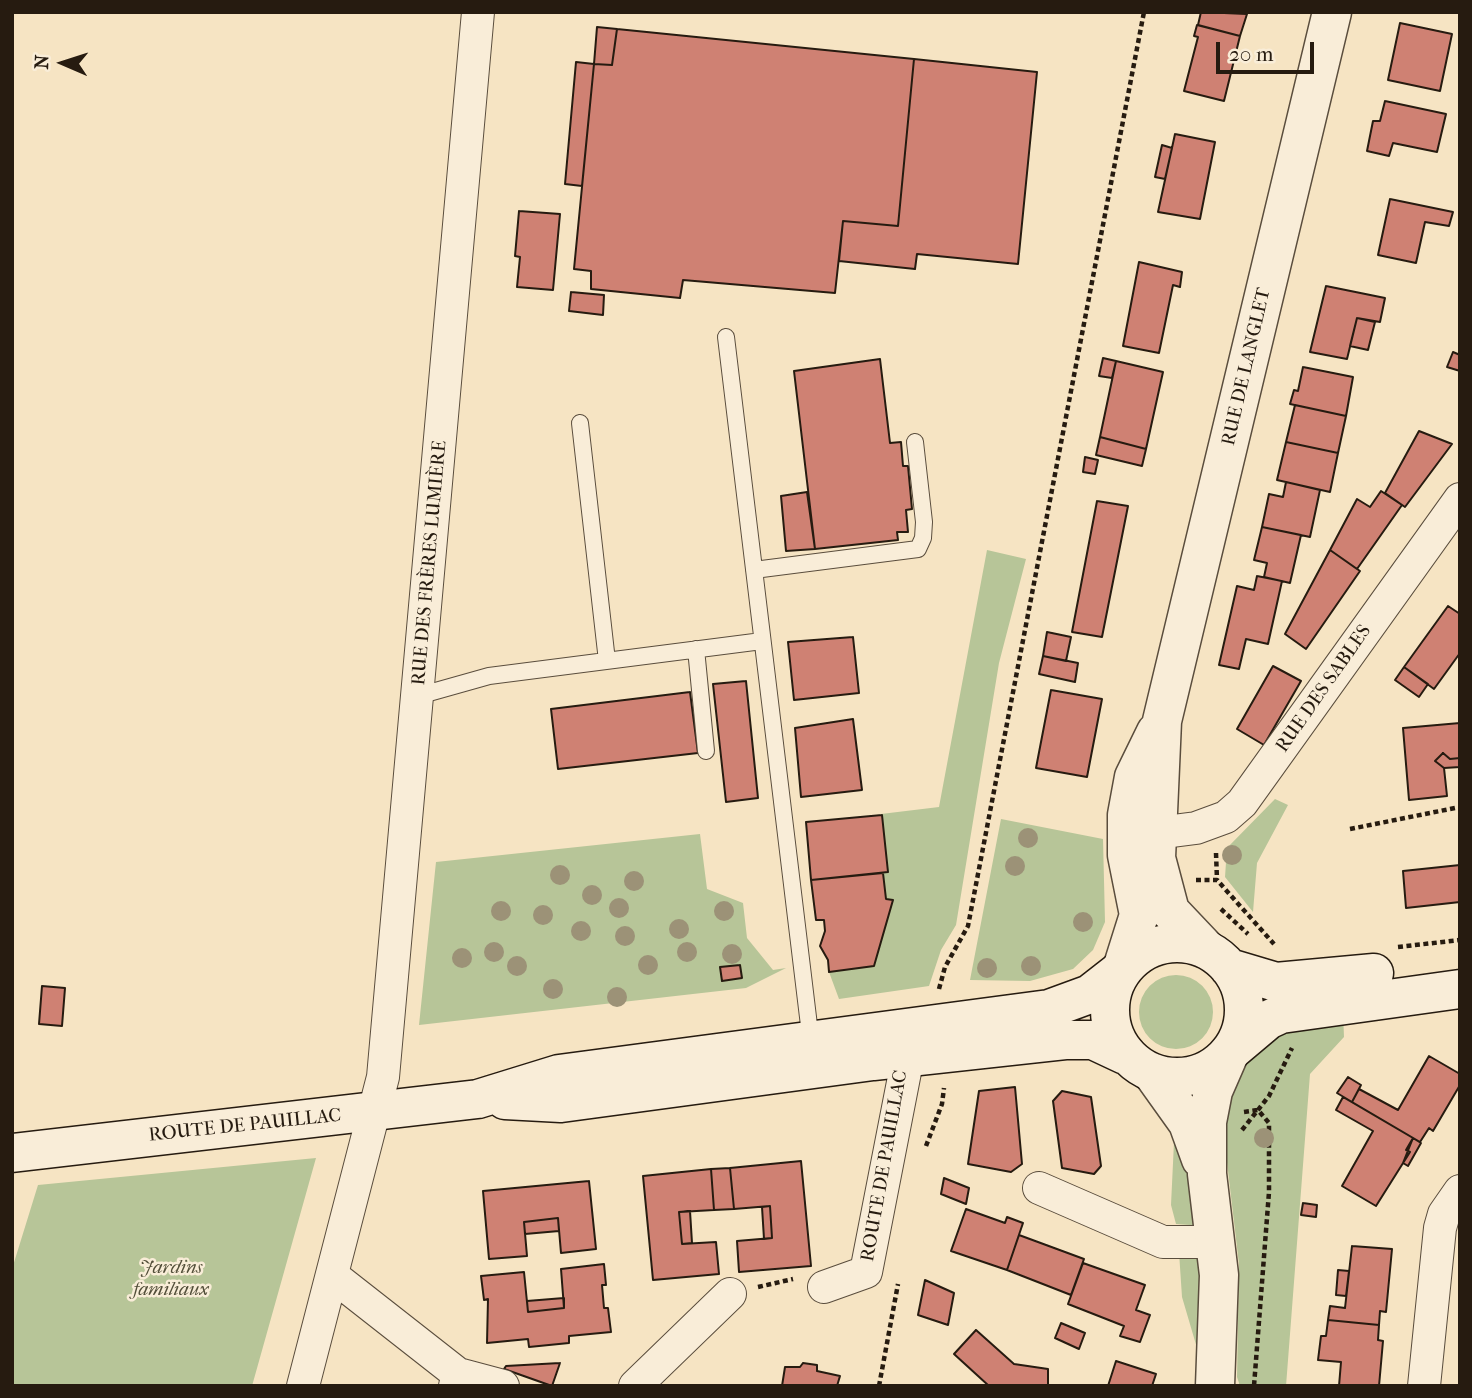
<!DOCTYPE html>
<html>
<head>
<meta charset="utf-8">
<style>
  body { margin:0 }
  #map { position:relative; width:1472px; height:1398px; overflow:hidden; background:#f6e4c3; font-family:"IM FELL French Canon",serif }
  canvas { display:block }
  .frame { position:absolute; inset:0; border:14px solid #261b10; pointer-events:none }
  .north { position:absolute; left:28px; top:28px; width:70px; height:70px; -webkit-text-stroke:5px #f9edd8; paint-order:stroke; rotate:273deg; font-size:19px; font-weight:700; line-height:28px; text-align:center; color:#261b10 }
  .north::after { content:''; display:block; margin:auto; width:24px; height:32px; background:#261b10; clip-path:polygon(50% 0,100% 100%,50% 72%,0 100%) }
  .scale { position:absolute; left:1216px; top:42px; width:98px; height:32px; box-sizing:border-box; border:4px solid #261b10; border-top:0; padding-left:9px; font-size:21px; line-height:24px; white-space:nowrap; color:#261b10; -webkit-text-stroke:5px #f9edd8; paint-order:stroke }
</style>
</head>
<body>
<div id="map">
<canvas width="1472" height="1398"></canvas>
<div class="frame"></div>
<div class="north">N</div>
<div class="scale">20 m</div>
</div>
<script>
const ctx = document.querySelector('canvas').getContext('2d');
ctx.lineJoin = 'round';
function fill(path, color) { ctx.fillStyle = color; ctx.fill(path, 'evenodd'); }
const poly = rows => new Path2D(rows.map(r => 'M' + r).join(''));
function trace(path, color, width, dash) { ctx.strokeStyle = color; ctx.lineWidth = width; ctx.lineCap = dash ? 'butt' : 'round'; ctx.setLineDash(dash || []); ctx.stroke(path); }
function drawText(font, color, halo, rows, align = 'center') {
  ctx.font = font + ' "IM FELL French Canon",serif'; ctx.lineWidth = 5; ctx.setLineDash([]); ctx.textBaseline = 'middle'; ctx.strokeStyle = halo; ctx.fillStyle = color; for (const [text, x, y, turn = 0] of rows) {
    ctx.save(); ctx.translate(x, y); ctx.rotate((+turn || 0) * Math.PI / 180); ctx.textAlign = isNaN(turn) ? turn : align; if (halo) ctx.strokeText(text, 0, 0); ctx.fillText(text, 0, 0); ctx.restore();
  }
}
fill(poly([
  [987,550,1026,559,999,663,956,925,941,950,929,986,839,999,829,972,892,900,886,899,883,873,888,872,881,814,939,807],
  [1275,799,1288,805,1257,863,1253,912,1225,877,1227,848],
  [1001,819,1103,839,1105,922,1093,950,1073,969,1030,981,970,980],
  [700,834,707,889,743,903,747,938,773,970,786,968,746,988,419,1025,436,862],
  '1139 1012a37 37 0 1 1 74 0a37 37 0 1 1-74 0Z',
  [1343,1012,1344,1037,1310,1074,1286,1386,1240,1386,1237,1377,1239,1264,1222,1120,1238,1074,1274,1035],
  [1180,1133,1203,1226,1176,1224,1171,1205,1174,1142],
  [316,1158,252,1386,12,1386,12,1269,38,1185],
  [1179,1252,1205,1257,1202,1365,1182,1297]
]), '#b7c598');
const building = poly([
  [1201,12,1247,14,1240,36,1198,25,1201,12],
  [1400,23,1452,34,1440,91,1388,80,1400,23],
  [1197,25,1240,36,1224,101,1184,91,1198,37,1194,36,1197,25],
  [597,27,617,29,612,65,594,64,597,27],
  [617,29,914,59,898,226,843,221,835,293,683,280,680,298,591,289,591,271,574,269,594,64,612,65,617,29],
  [914,59,1037,72,1018,264,917,254,915,269,839,261,843,221,898,226,914,59],
  [576,62,594,64,582,186,565,184,576,62],
  [1385,101,1446,114,1437,152,1393,143,1389,156,1367,151,1373,121,1380,121,1385,101],
  [1175,134,1215,142,1200,219,1158,212,1175,134],
  [1162,145,1172,148,1165,179,1155,177,1162,145],
  [1390,199,1453,212,1449,226,1425,222,1416,263,1378,255,1390,199],
  [519,211,560,214,553,290,517,287,520,257,515,256,519,211],
  [1139,262,1182,272,1180,287,1173,285,1159,353,1123,346,1139,262],
  [1326,286,1385,298,1380,322,1357,318,1347,359,1310,352,1326,286],
  [571,292,604,295,603,315,569,311,571,292],
  [1357,318,1375,322,1368,350,1350,346,1357,318],
  [1453,352,1460,355,1460,371,1447,367,1453,352],
  [1103,358,1116,361,1112,378,1099,376,1103,358],
  [880,359,890,443,901,442,903,466,908,466,912,509,906,510,908,532,897,532,898,540,815,549,794,371,880,359],
  [1116,361,1163,372,1146,449,1100,437,1116,361],
  [1303,367,1353,377,1346,416,1290,404,1294,390,1298,391,1303,367],
  [1295,405,1346,416,1338,453,1286,442,1295,405],
  [1419,431,1452,444,1405,507,1385,493,1419,431],
  [1100,437,1146,449,1142,466,1096,455,1100,437],
  [1286,442,1338,453,1330,492,1277,480,1286,442],
  [1085,457,1098,460,1095,474,1083,472,1085,457],
  [1286,482,1320,490,1310,537,1262,527,1269,494,1283,497,1286,482],
  [1381,491,1402,505,1357,569,1330,550,1357,499,1370,507,1381,491],
  [807,492,815,549,786,551,781,496,807,492],
  [1097,501,1128,506,1102,637,1072,632,1097,501],
  [1262,527,1301,535,1290,583,1264,577,1267,563,1254,560,1262,527],
  [1330,550,1360,571,1306,649,1285,634,1330,550],
  [1257,576,1282,581,1268,644,1246,639,1239,669,1219,665,1237,586,1254,590,1257,576],
  [1448,606,1460,614,1460,653,1434,689,1404,667,1448,606],
  [1047,632,1071,637,1066,661,1043,656,1047,632],
  [853,637,859,693,794,700,788,642,853,637],
  [1043,656,1078,663,1075,682,1039,674,1043,656],
  [1273,666,1301,681,1264,745,1237,729,1273,666],
  [1404,667,1428,684,1419,697,1395,680,1404,667],
  [746,681,758,798,726,802,713,684,746,681],
  [1051,690,1102,699,1087,777,1036,768,1051,690],
  [690,692,698,753,558,769,551,709,690,692],
  [853,719,862,790,801,797,795,728,853,719],
  [1460,723,1460,758,1450,759,1443,753,1435,761,1444,768,1447,796,1409,800,1403,728,1460,723],
  [1443,753,1450,759,1460,758,1460,767,1444,768,1435,761,1443,753],
  [882,815,888,872,811,880,806,822,882,815],
  [1460,865,1460,902,1406,908,1403,871,1460,865],
  [883,873,886,899,893,900,874,966,829,972,828,960,820,946,825,931,824,920,816,920,811,880,883,873],
  [740,965,742,978,722,981,720,967,740,965],
  [42,986,65,988,62,1026,39,1024,42,986],
  [1429,1056,1460,1074,1460,1085,1433,1131,1429,1128,1420,1142,1352,1102,1359,1089,1398,1110,1429,1056],
  [1348,1077,1361,1085,1352,1102,1337,1093,1348,1077],
  [1015,1087,1022,1164,1011,1172,968,1164,979,1091,1015,1087],
  [1062,1091,1091,1097,1101,1166,1094,1174,1062,1168,1053,1101,1062,1091],
  [1343,1097,1413,1138,1406,1150,1410,1152,1376,1206,1342,1186,1373,1131,1336,1110,1343,1097],
  [1413,1138,1421,1143,1408,1166,1403,1163,1413,1138],
  [801,1161,811,1266,739,1272,737,1241,772,1238,770,1206,734,1209,730,1168,801,1161],
  [730,1168,734,1209,714,1210,711,1169,730,1168],
  [711,1169,714,1210,679,1212,682,1244,716,1242,719,1274,653,1280,643,1176,711,1169],
  [944,1178,969,1188,966,1204,941,1194,944,1178],
  [589,1181,596,1249,561,1253,558,1218,524,1222,527,1256,489,1259,483,1191,589,1181],
  [1303,1203,1317,1205,1316,1217,1301,1215,1303,1203],
  [770,1206,772,1238,764,1239,762,1207,770,1206],
  [966,1209,1005,1223,1007,1217,1023,1223,1007,1270,951,1251,966,1209],
  [690,1211,692,1243,682,1244,679,1212,690,1211],
  [558,1218,559,1231,525,1234,524,1222,558,1218],
  [1019,1235,1084,1259,1071,1295,1007,1270,1019,1235],
  [1352,1246,1392,1249,1386,1312,1380,1311,1379,1325,1328,1320,1330,1306,1345,1308,1352,1246],
  [1083,1263,1145,1285,1136,1310,1150,1315,1140,1342,1120,1336,1124,1326,1068,1304,1083,1263],
  [604,1264,606,1285,602,1285,604,1308,608,1308,611,1332,569,1336,569,1343,529,1347,528,1339,487,1343,488,1299,484,1300,481,1276,524,1272,528,1312,564,1308,561,1269,604,1264],
  [1338,1270,1349,1271,1346,1296,1336,1295,1338,1270],
  [925,1280,954,1293,948,1325,918,1315,925,1280],
  [564,1298,564,1308,528,1312,527,1301,564,1298],
  [1328,1320,1379,1325,1378,1340,1383,1341,1379,1386,1339,1386,1341,1362,1318,1360,1321,1336,1326,1336,1328,1320],
  [1061,1323,1085,1333,1079,1349,1055,1338,1061,1323],
  [976,1330,1014,1364,1048,1369,1048,1386,989,1386,954,1354,976,1330],
  [1116,1361,1156,1374,1152,1386,1108,1386,1116,1361],
  [560,1363,552,1386,504,1369,506,1366,560,1363],
  [803,1363,817,1365,817,1371,840,1376,837,1386,782,1386,785,1367,800,1367,803,1363]
]);
fill(building, '#cf8173');
trace(building, '#261b10', 2);
const service = poly([
  [726,337,811,1042],
  [580,423,607,661],
  [754,570,918,549,923,538,924,522,915,442],
  [696,649,706,751],
  [418,696,489,676,762,641]
]);
const minor = poly([
  [1157,833,1196,828,1226,817,1242,803,1460,499],
  [1039,1188,1163,1242,1216,1242],
  [333,1276,458,1374,455,1386],
  [824,1287,866,1272,905,1072,902,1035],
  [458,1374,503,1386],
  [303,1386,383,1077,478,12],
  [635,1386,730,1294],
  [1424,1386,1440,1228,1444,1214,1460,1191]
]);
const tertiary = poly([
  [1206,949,1170,911,1156,858,1162,721,1332,12],
  [1122,969,1139,915,1127,855,1127,815,1134,777,1156,732],
  [1153,1074,1188,1123,1201,1159],
  [1215,1386,1219,1275,1207,1174,1207,1122,1213,1091,1230,1052]
]);
const secondary = poly([
  '1110 1010a67 67 0 1 1 134 0a67 67 0 1 1-134 0Z',
  [1229,968,1276,982,1374,973],
  [1230,1052,1268,1020,1281,1014,1460,989],
  [505,1100,561,1103,873,1061,1065,1040,1093,1040,1125,1055],
  [12,1153,478,1099,559,1074,1049,1009,1090,994,1122,969]
]);
trace(service, '#5a4d3d', 18);
trace(minor, '#5a4d3d', 34);
trace(tertiary, '#5a4d3d', 41);
trace(secondary, '#261b10', 41);
trace(poly([
  [1350,829,1460,807],
  [1216,853,1217,880],
  [1196,880,1217,880,1274,944],
  [1221,909,1248,934],
  [1398,947,1460,940],
  [939,989,945,967,968,926,1144,12],
  [1244,1112,1258,1110,1269,1123,1269,1192,1254,1386],
  [1242,1130,1269,1096,1292,1048],
  [926,1146,942,1104,944,1088],
  [758,1287,793,1279],
  [879,1386,898,1284]
]), '#261b10', 4.5, [5, 3.5]);
trace(service, '#f9edd8', 16);
trace(minor, '#f9edd8', 32);
trace(tertiary, '#f9edd8', 38);
trace(secondary, '#f9edd8', 38);
ctx.fillStyle = '#9c9277';
for (const [x, y] of [
  [1028,838],
  [1232,855],
  [1015,866],
  [560,875],
  [634,881],
  [592,895],
  [619,908],
  [501,911],
  [724,911],
  [543,915],
  [1083,922],
  [679,929],
  [581,931],
  [625,936],
  [494,952],
  [687,952],
  [732,954],
  [462,958],
  [648,965],
  [517,966],
  [1031,966],
  [987,968],
  [553,989],
  [617,997],
  [1264,1138]
]) { ctx.beginPath(); ctx.arc(x, y, 10, 0, 2 * Math.PI); ctx.fill(); }
drawText('19px', '#261b10', '#f9edd8', [
  ["RUE DE LANGLET",1247,367,-77],
  ["RUE DES FRÈRES LUMIÈRE",430,563,-85],
  ["RUE DES SABLES",1324,689,-55],
  ["ROUTE DE PAUILLAC",245,1126,-6],
  ["ROUTE DE PAUILLAC",885,1166,-80]
]);
drawText('italic 19px', '#524e39', '#f9edd8', [
  ["Jardins",171,1268],
  ["familiaux",171,1290]
]);
</script>
</body>
</html>
